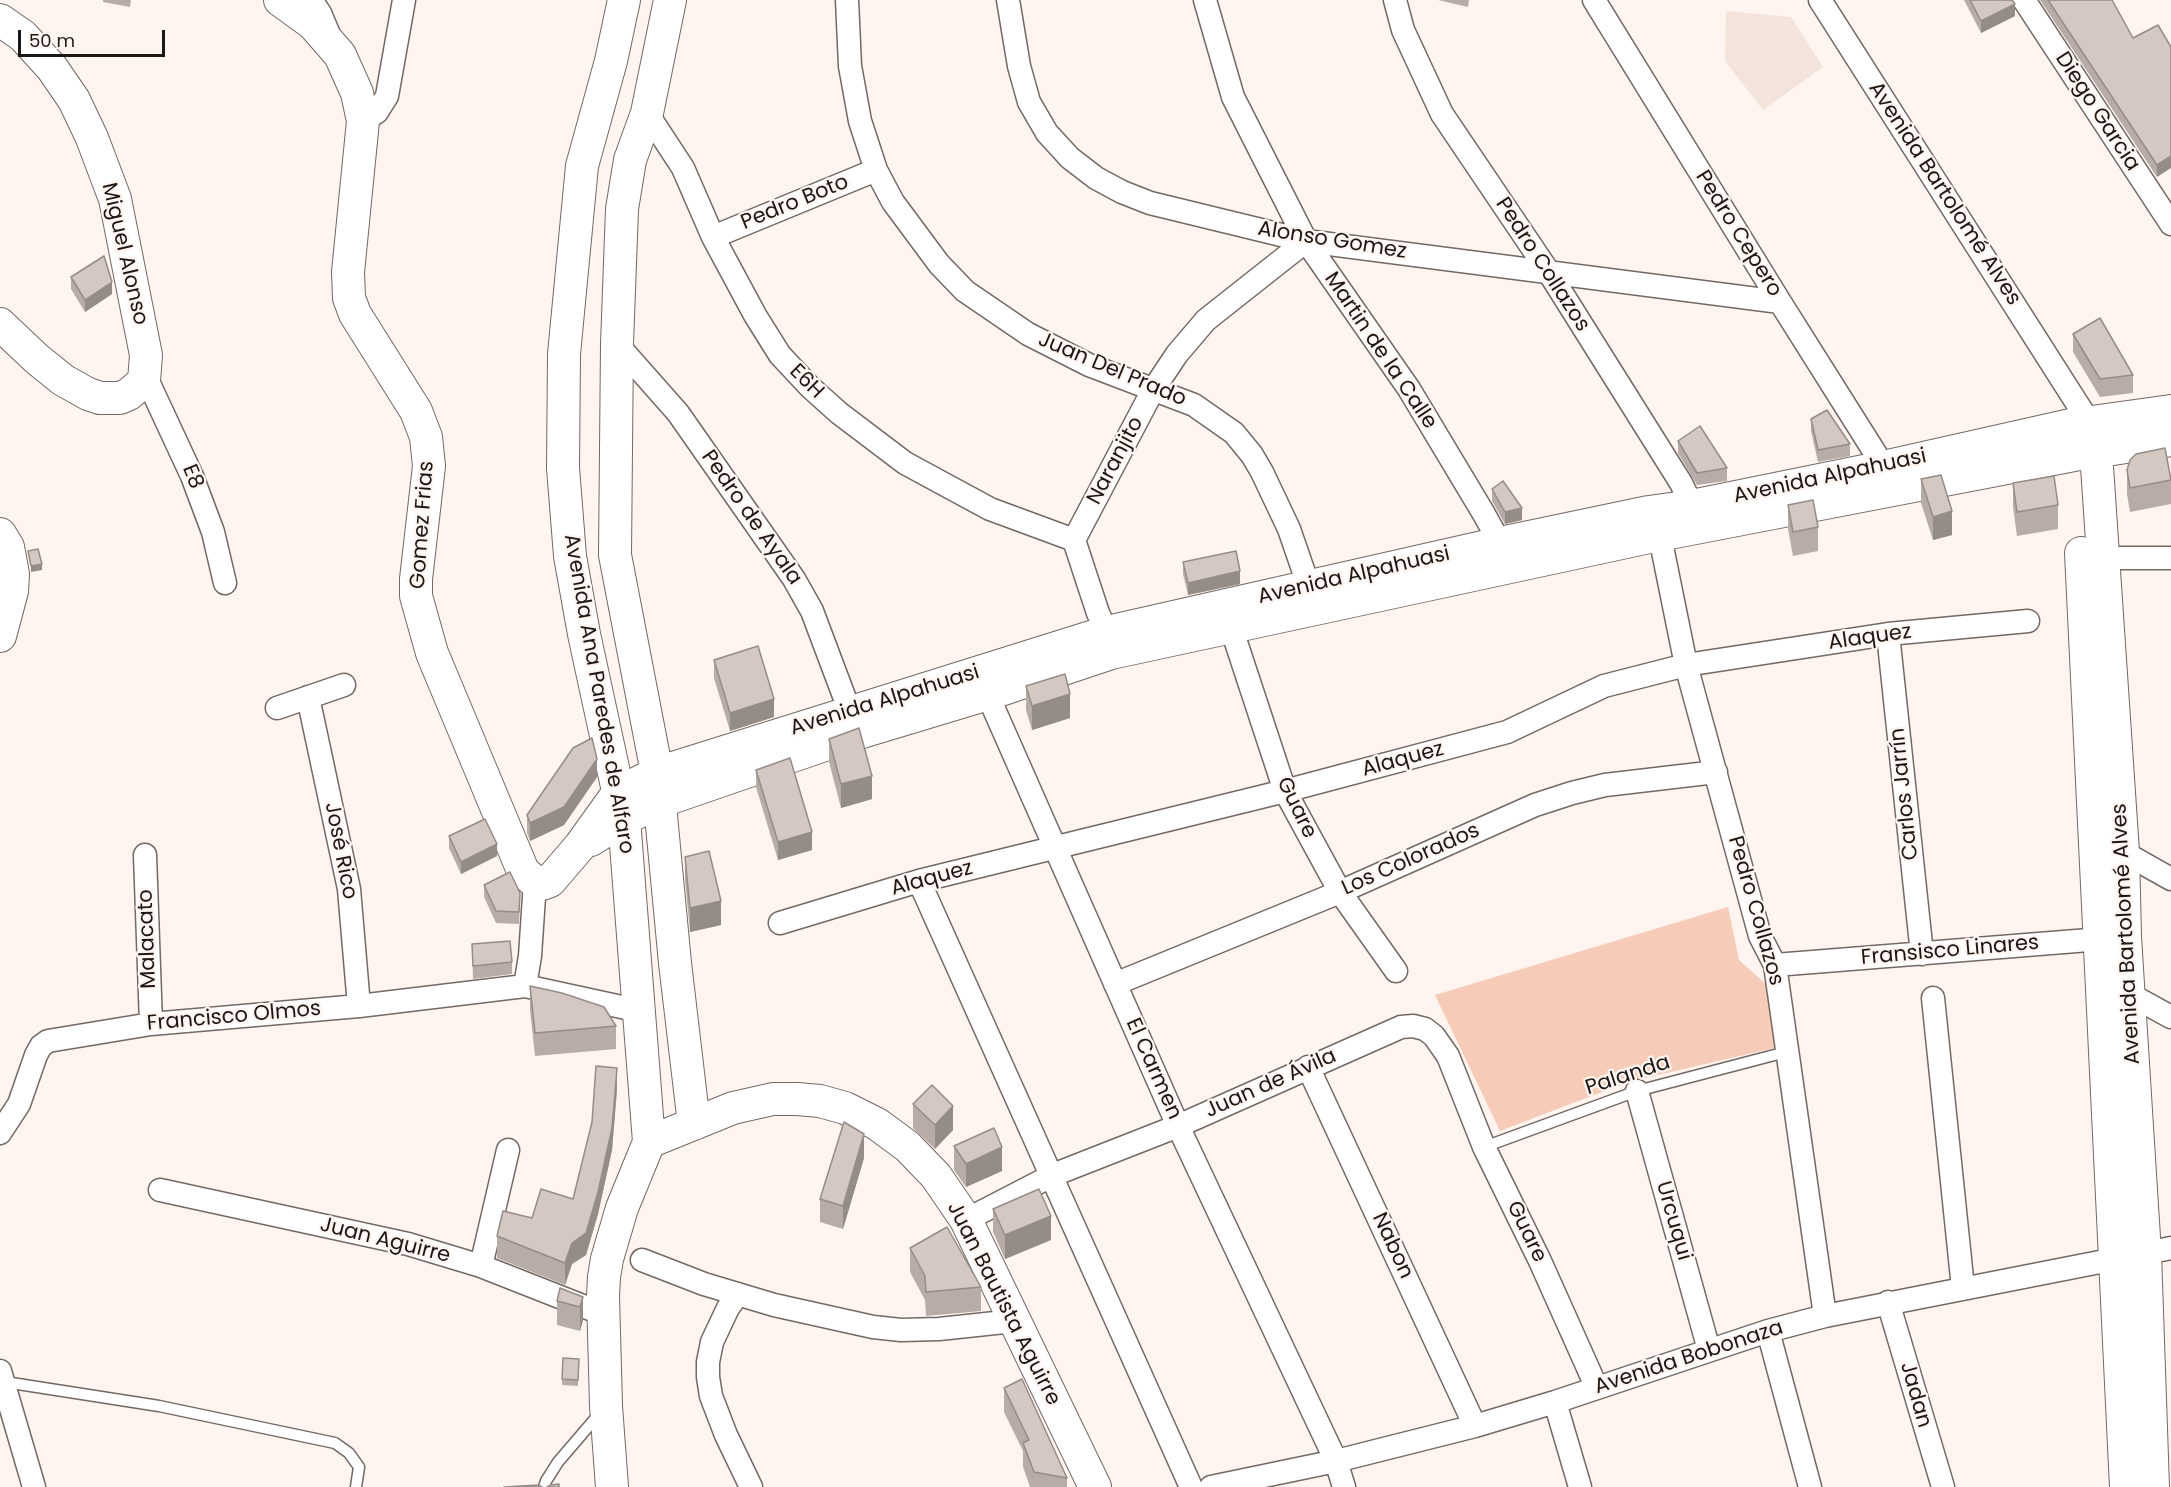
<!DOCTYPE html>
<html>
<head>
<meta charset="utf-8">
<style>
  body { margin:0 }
  #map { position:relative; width:2171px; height:1487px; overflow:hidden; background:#fff4ef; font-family:Poppins,sans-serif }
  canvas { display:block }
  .scale { position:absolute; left:18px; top:30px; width:147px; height:27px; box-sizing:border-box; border:3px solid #1b1715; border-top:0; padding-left:8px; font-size:18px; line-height:21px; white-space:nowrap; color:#1b1715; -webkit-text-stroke:4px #fff4ef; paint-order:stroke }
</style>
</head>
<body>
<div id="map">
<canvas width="2171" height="1487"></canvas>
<div class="scale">50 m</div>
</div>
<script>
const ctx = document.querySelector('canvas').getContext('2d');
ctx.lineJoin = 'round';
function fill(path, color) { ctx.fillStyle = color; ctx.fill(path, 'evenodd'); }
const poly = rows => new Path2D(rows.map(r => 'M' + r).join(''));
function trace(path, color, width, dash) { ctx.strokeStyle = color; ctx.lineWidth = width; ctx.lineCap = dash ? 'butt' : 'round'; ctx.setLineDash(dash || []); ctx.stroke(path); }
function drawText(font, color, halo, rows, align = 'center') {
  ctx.font = font + ' Poppins,sans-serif'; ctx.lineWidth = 4.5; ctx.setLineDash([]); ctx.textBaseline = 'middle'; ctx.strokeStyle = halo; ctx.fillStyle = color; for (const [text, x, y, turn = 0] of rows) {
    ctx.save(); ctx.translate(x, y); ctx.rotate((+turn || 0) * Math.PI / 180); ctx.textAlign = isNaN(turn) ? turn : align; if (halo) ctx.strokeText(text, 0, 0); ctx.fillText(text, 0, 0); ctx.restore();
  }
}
fill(poly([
  [1726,11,1791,17,1823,67,1763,110,1725,61]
]), '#f3e3db');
fill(poly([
  [1728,907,1739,960,1769,987,1778,1047,1628,1082,1500,1131,1435,995]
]), '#f6cbb7');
const lane = poly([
  [1484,1147,1637,1091,1786,1052],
  [5,1382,159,1406,335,1443,349,1453,359,1467,356,1487],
  [544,1487,546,1481,558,1462,600,1413]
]);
const street = poly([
  [311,0,320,13,328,32],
  [847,0,850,66,860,121,876,170,893,202,939,264,965,291,1028,334,1089,365,1194,405,1234,433,1252,455,1262,472,1289,529,1309,587],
  [1008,0,1019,66,1029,102,1047,133,1070,158,1096,178,1122,192,1150,203,1306,241,1780,302],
  [1205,0,1233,97,1306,241,1409,389,1484,514,1500,543,1503,556],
  [1395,0,1403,30,1442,114,1548,271,1681,483,1692,506,1695,518],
  [1594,0,1780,302,1884,467],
  [1820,0,2089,422],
  [2024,0,2171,224],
  [647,113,683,168,713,237,755,315,780,355,810,387,839,413,905,463,990,509,1074,540],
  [363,121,377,112,387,96,404,0],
  [713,237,876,170],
  [617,344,678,413,794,579,812,611,850,712],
  [145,375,192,476,213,532,225,583],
  [1657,522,1686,665,1760,936,1775,965,1825,1316],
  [2103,558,2171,558],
  [1231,627,1285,791,1340,892,1396,971],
  [1107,632,1098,613,1074,540,1153,390,1177,354,1206,320,1306,241],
  [1888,634,1922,954],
  [982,682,1178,1126,1336,1461,1344,1487],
  [308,697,349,889,359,1006],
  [277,708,344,685],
  [2123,852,2171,879],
  [145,855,151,1024],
  [919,881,1191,1487],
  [780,923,919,881,1285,791,1507,732,1604,686,1686,665,1888,634,2028,621],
  [1775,965,2114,938],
  [1115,984,1340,892,1535,805,1572,793,1605,785,1716,772],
  [525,986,530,956,535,882],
  [2129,994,2171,1017],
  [1933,998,1963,1288],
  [1308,1067,1475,1426],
  [1637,1091,1709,1350],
  [0,1133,19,1104,36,1055,41,1046,48,1041,151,1024,359,1006,525,986,640,1011],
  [160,1190,408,1244,481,1266,603,1314],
  [966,1220,1053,1175,1178,1126,1401,1027,1413,1026,1425,1029,1434,1036,1448,1056,1484,1147,1540,1261,1596,1386],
  [642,1260,704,1284,774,1305,873,1327,901,1330,939,1329,1014,1321],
  [481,1266,508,1150],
  [738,1294,728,1308,712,1342,708,1362,708,1377,711,1396,726,1435,751,1487],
  [1888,1302,1943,1487],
  [1768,1331,1810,1487],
  [0,1371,34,1487],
  [1555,1402,1580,1487],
  [1211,1487,1336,1461,1475,1426,1555,1402,1768,1331,1825,1316,2171,1248]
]);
const secondary = poly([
  [280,0,313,24,340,55,357,93,363,121,348,272,349,298,355,314,416,411,426,437,429,466,416,579,416,596,432,653,523,871,535,882,542,884,550,881,580,846,618,793,657,773,1107,632,1500,543,1649,512,1692,506,1884,467,2070,425,2171,411],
  [624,0,611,61,582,166,564,354,563,468,570,556,584,634,624,819,649,1142],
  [670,0,647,113,630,160,622,209,617,344,615,555,657,773,675,963,694,1124],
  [0,20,23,36,52,68,74,100,92,138,115,199,146,355,144,381,129,394,120,398,100,398,88,394,63,380,37,359,0,324],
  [2091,431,2096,452,2123,852,2125,937,2145,1253,2153,1487],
  [0,534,8,547,13,574,12,591,0,636],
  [2081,553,2126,1487],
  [591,840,624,819,659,802,862,732,988,694,1111,653,1654,536,2074,455,2171,440],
  [612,1487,606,1406,603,1296,604,1277,607,1259,622,1208,649,1142,733,1108,773,1099,797,1099,820,1101,845,1108,877,1124,907,1146,936,1176,966,1220,1095,1487]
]);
trace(lane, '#736863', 13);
trace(street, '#736863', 25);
trace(secondary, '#736863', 34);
trace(lane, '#fff', 10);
trace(street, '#fff', 22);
trace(secondary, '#fff', 32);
fill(poly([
  [103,0,131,0,130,7,103,2],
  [1438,0,1469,0,1468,7],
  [1964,0,2012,0,2015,16,1981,33],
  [2040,0,2112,0,2133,38,2158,25,2157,177],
  [71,277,112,294,85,312,71,289],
  [2073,334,2133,375,2133,393,2100,397,2073,352],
  [1811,419,1850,444,1850,456,1818,462,1811,431],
  [1678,441,1727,468,1727,481,1697,485,1678,453],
  [2127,470,2171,480,2171,504,2130,512,2127,494],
  [1921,479,1952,535,1933,540,1921,503],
  [2013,483,2058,505,2058,529,2017,536,2013,507],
  [1492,489,1522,520,1505,524,1492,501],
  [1788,505,1818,527,1818,551,1793,556,1788,529],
  [1183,562,1240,584,1188,595,1183,574],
  [714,660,774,717,730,731,714,678],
  [1026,686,1070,718,1032,730,1026,710],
  [829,739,872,799,841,808,829,762],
  [756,770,812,850,778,860,756,787],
  [597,777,564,825,530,841,527,833,527,815],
  [449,836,497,856,461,874,449,848],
  [685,857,721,925,690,932,685,880],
  [484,885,520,905,519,924,496,923,484,897],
  [472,944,512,962,512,974,473,979],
  [530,986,616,1026,616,1049,535,1056,530,1010],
  [617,1089,612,1150,598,1214,586,1255,572,1264,565,1285,497,1258,497,1236,573,1199],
  [913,1104,953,1130,935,1149,913,1128],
  [954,1146,1002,1171,966,1187,954,1170],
  [864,1158,843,1229,820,1222,820,1199],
  [993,1209,1051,1240,1005,1259,993,1232],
  [910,1248,981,1287,981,1311,926,1316,925,1300,910,1272],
  [583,1297,583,1320,580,1331,557,1325,557,1301],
  [579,1359,578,1386,562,1385,562,1379],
  [1004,1388,1067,1478,1067,1487,1030,1487,1023,1467,1023,1451,1004,1412]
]), '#b7aca7');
fill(poly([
  [2015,4,2015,16,1981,33,1981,21],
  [2171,156,2171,168,2157,177,2157,165],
  [112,282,112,294,85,312,85,300],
  [1522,508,1522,520,1505,524,1505,512],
  [1952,511,1952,535,1933,540,1933,517],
  [42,564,42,570,31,572,31,566],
  [1240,571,1240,584,1188,595,1188,583],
  [1070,694,1070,718,1032,730,1032,706],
  [774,699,774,717,730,731,730,713],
  [597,759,597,777,564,825,530,841,530,823],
  [872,776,872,799,841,808,841,784],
  [812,832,812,850,778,860,778,842],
  [497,844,497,856,461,874,461,862],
  [721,901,721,925,690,932,690,908],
  [617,1068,617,1089,612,1150,598,1214,586,1255,572,1264,565,1285,565,1263],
  [953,1106,953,1130,935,1149,935,1125],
  [864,1134,864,1158,843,1229,843,1206],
  [1002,1147,1002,1171,966,1187,966,1164],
  [1051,1216,1051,1240,1005,1259,1005,1235],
  [583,1297,583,1320,580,1331,580,1307]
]), '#958c88');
const building = poly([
  [1970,0,2012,0,2015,4,1981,21,1970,0],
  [2048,0,2112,0,2133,38,2158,25,2171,47,2171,156,2157,165,2048,0],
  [104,256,112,282,85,300,71,277,104,256],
  [2100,318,2133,375,2100,379,2073,334,2100,318],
  [1827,410,1850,444,1818,450,1811,419,1827,410],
  [1700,426,1727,468,1697,473,1678,441,1700,426],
  [2165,448,2171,480,2130,488,2127,470,2130,460,2136,454,2165,448],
  [1941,475,1952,511,1933,517,1921,479,1941,475],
  [2054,476,2058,505,2017,512,2013,483,2054,476],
  [1503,481,1522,508,1505,512,1492,489,1503,481],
  [1813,500,1818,527,1793,532,1788,505,1813,500],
  [38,549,42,564,31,566,28,551,38,549],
  [1236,551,1240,571,1188,583,1183,562,1236,551],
  [758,646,774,699,730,713,714,660,758,646],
  [1065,674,1070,694,1032,706,1026,686,1065,674],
  [859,728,872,776,841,784,829,739,859,728],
  [592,738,597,759,564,807,530,823,527,815,573,748,592,738],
  [790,758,812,832,778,842,756,770,790,758],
  [485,819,497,844,461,862,449,836,485,819],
  [709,851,721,901,690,908,685,857,709,851],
  [510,872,520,893,519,912,496,911,484,885,510,872],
  [510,941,512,962,473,966,472,944,510,941],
  [530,986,562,993,604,1007,616,1026,535,1033,530,986],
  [596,1066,617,1068,612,1128,598,1192,586,1233,572,1243,565,1263,497,1236,503,1211,532,1218,541,1189,573,1199,592,1122,596,1066],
  [932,1085,953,1106,935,1125,913,1104,932,1085],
  [844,1122,864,1134,843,1206,820,1199,844,1122],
  [994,1128,1002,1147,966,1164,954,1146,994,1128],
  [1039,1189,1051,1216,1005,1235,993,1209,1039,1189],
  [947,1227,981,1287,926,1292,925,1276,910,1248,947,1227],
  [560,1288,583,1297,580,1307,557,1301,560,1288],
  [563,1358,579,1359,578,1380,562,1379,563,1358],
  [1022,1379,1067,1478,1034,1472,1023,1443,1029,1440,1004,1388,1022,1379],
  [559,1484,559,1487,547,1487,550,1485,559,1484],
  [538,1485,542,1487,504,1487,538,1485]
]);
fill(building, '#d5c8c2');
trace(building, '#958c88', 1.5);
drawText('21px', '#1b1715', '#fff4ef', [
  ["Diego Garcia",2097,112,57],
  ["Avenida Bartolomé Alves",1944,194,57],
  ["Pedro Boto",795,203,-22],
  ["Pedro Cepero",1738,234,58],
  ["Alonso Gomez",1332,241,9],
  ["Miguel Alonso",124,254,77],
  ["Pedro Collazos",1542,265,57],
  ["Martin de la Calle",1380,351,56],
  ["Juan Del Prado",1112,370,23],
  ["E6H",806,382,45],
  ["Naranjito",1116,461,-62],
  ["E8",192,477,68],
  ["Avenida Alpahuasi",1830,477,-12],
  ["Pedro de Ayala",751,518,55],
  ["Gomez Frias",423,525,-86],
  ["Avenida Alpahuasi",1354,576,-13],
  ["Alaquez",1870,638,-8],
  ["Avenida Ana Paredes de Alfaro",598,694,80],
  ["Avenida Alpahuasi",885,701,-17],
  ["Alaquez",1403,760,-15],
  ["Carlos Jarrín",1905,794,-96],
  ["Guare",1296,808,64],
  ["José Rico",340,851,79],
  ["Los Colorados",1411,860,-24],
  ["Alaquez",932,879,-15],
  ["Pedro Collazos",1755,911,74],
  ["Avenida Bartolomé Alves",2127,934,-93],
  ["Malacato",148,939,-92],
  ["Fransisco Linares",1950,951,-5],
  ["Francisco Olmos",234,1017,-5],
  ["El Carmen",1153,1069,66],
  ["Palanda",1628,1076,-18],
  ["Juan de Ávila",1271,1084,-24],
  ["Urcuqui",1673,1221,74],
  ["Guare",1526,1232,64],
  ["Juan Aguirre",385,1241,14],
  ["Nabon",1392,1246,65],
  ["Juan Bautista Aguirre",1003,1304,63],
  ["Avenida Bobonaza",1689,1358,-18],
  ["Jadan",1915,1395,74]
]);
</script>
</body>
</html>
